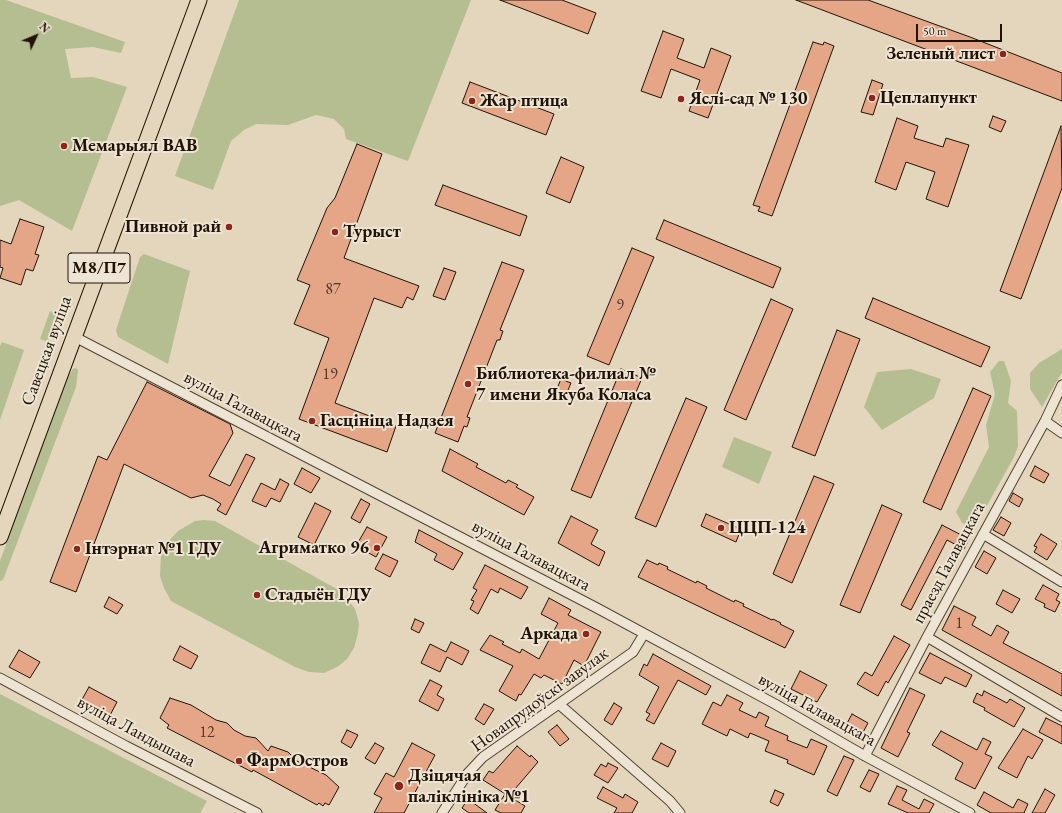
<!DOCTYPE html>
<html>
<head>
<meta charset="utf-8">
<style>
  body { margin:0 }
  #map { position:relative; width:1062px; height:813px; overflow:hidden; background:#e3d6bc; font-family:"EB Garamond",serif }
  canvas { display:block }
  .north { position:absolute; left:16px; top:16px; width:40px; height:40px; -webkit-text-stroke:3px #ede4d3; paint-order:stroke; rotate:46deg; font-size:11px; font-weight:700; line-height:16px; text-align:center; color:#211304 }
  .north::after { content:''; display:block; margin:auto; width:14px; height:18px; background:#211304; clip-path:polygon(50% 0,100% 100%,50% 72%,0 100%) }
  .scale { position:absolute; left:916px; top:24px; width:86px; height:18px; box-sizing:border-box; border:2px solid #211304; border-top:0; padding-left:5px; font-size:12px; line-height:14px; white-space:nowrap; color:#211304; -webkit-text-stroke:3px #ede4d3; paint-order:stroke }
</style>
</head>
<body>
<div id="map">
<canvas width="1062" height="813"></canvas>
<div class="north">N</div>
<div class="scale">50 m</div>
</div>
<script>
const ctx = document.querySelector('canvas').getContext('2d');
ctx.lineJoin = 'round';
function fill(path, color) { ctx.fillStyle = color; ctx.fill(path, 'evenodd'); }
const poly = rows => new Path2D(rows.map(r => 'M' + r).join(''));
function trace(path, color, width, dash) { ctx.strokeStyle = color; ctx.lineWidth = width; ctx.lineCap = dash ? 'butt' : 'round'; ctx.setLineDash(dash || []); ctx.stroke(path); }
function drawText(font, color, halo, rows, align = 'center') {
  ctx.font = font + ' "EB Garamond",serif'; ctx.lineWidth = 4; ctx.setLineDash([]); ctx.textBaseline = 'middle'; ctx.strokeStyle = halo; ctx.fillStyle = color; for (const [text, x, y, turn = 0] of rows) {
    ctx.save(); ctx.translate(x, y); ctx.rotate((+turn || 0) * Math.PI / 180); ctx.textAlign = isNaN(turn) ? turn : align; if (halo) ctx.strokeText(text, 0, 0); ctx.fillText(text, 0, 0); ctx.restore();
  }
}
fill(poly([
  [0,0,6,0,125,42,121,53,93,47,65,49,71,78,93,77,127,87,72,231,19,200,0,206],
  [239,0,471,0,408,161,346,139,344,129,334,119,316,115,288,125,256,124,244,130,231,141,213,190,175,176],
  [144,254,190,271,168,364,118,337,116,330,140,257],
  [50,311,58,314,48,342,40,339],
  [2,342,24,350,0,420,0,346],
  [1062,349,1062,372,1042,407,1030,389,1030,373,1039,363],
  [999,361,1004,361,1011,381,1008,403,1017,411,1018,446,1014,457,975,527,962,523,956,512,989,447,986,425,995,394,990,372],
  [76,368,78,370,76,387,3,580,0,581,0,561,68,377,73,369],
  [911,369,941,379,934,398,882,430,864,407,877,372],
  [734,437,772,452,759,484,722,467],
  [204,520,215,521,342,592,355,609,359,623,358,633,354,648,347,659,337,667,324,673,309,672,295,667,171,601,164,588,160,576,161,554,165,545,178,531,195,521],
  [0,694,207,801,200,813,0,813]
]), '#b4be91');
const building = poly([
  [500,0,562,0,596,13,588,34,500,0],
  [796,0,868,0,970,37,1062,73,1062,101,796,0],
  [663,31,684,39,677,58,704,68,711,48,731,56,708,118,689,111,700,80,671,69,661,98,641,91,663,31],
  [813,42,823,45,824,42,834,46,772,216,758,211,760,207,753,205,813,42],
  [872,80,883,84,873,115,861,112,872,80],
  [470,82,554,114,546,135,462,103,470,82],
  [993,116,1006,121,1001,132,989,127,993,116],
  [897,118,918,126,914,138,943,147,946,138,969,145,948,207,926,199,935,172,906,162,896,190,875,182,897,118],
  [1061,126,1062,188,1021,299,1000,291,1061,126],
  [357,144,382,154,344,258,419,286,413,300,407,297,402,308,374,298,335,403,396,426,387,452,299,419,329,338,294,324,310,285,297,280,327,208,335,198,357,144],
  [561,157,584,167,570,203,546,193,561,157],
  [443,185,527,216,520,236,435,205,443,185],
  [20,219,44,227,35,254,39,255,33,271,26,269,21,285,0,278,3,268,0,267,0,240,11,244,20,219],
  [664,220,781,268,773,288,656,239,664,220],
  [632,248,654,257,609,365,587,356,632,248],
  [502,262,524,270,500,330,503,331,500,340,497,340,467,417,470,418,467,427,464,426,458,442,435,433,502,262],
  [444,268,456,272,445,300,433,296,444,268],
  [873,298,990,347,981,367,865,318,873,298],
  [771,299,793,309,746,420,724,410,771,299],
  [837,330,860,339,815,456,792,447,837,330],
  [621,369,642,378,591,498,571,490,621,369],
  [561,379,571,383,566,395,556,391,561,379],
  [147,382,230,424,233,433,209,476,230,486,246,454,255,458,226,515,217,510,221,504,213,499,203,495,191,498,124,464,76,592,50,582,98,456,107,460,147,382],
  [973,388,991,396,941,510,923,502,973,388],
  [686,398,707,407,656,527,635,518,686,398],
  [450,449,478,464,476,467,506,483,508,480,518,485,516,487,534,497,524,515,442,471,450,449],
  [1035,466,1049,474,1044,483,1030,476,1035,466],
  [302,468,320,478,311,493,294,484,302,468],
  [814,476,834,484,792,583,773,574,814,476],
  [280,479,289,484,280,502,271,498,266,507,252,501,261,483,275,490,280,479],
  [1013,493,1023,499,1019,507,1009,501,1013,493],
  [361,499,370,504,360,523,351,518,361,499],
  [315,503,331,511,314,545,298,537,315,503],
  [882,505,902,514,860,613,840,605,882,505],
  [706,514,741,529,736,542,701,526,706,514],
  [571,516,598,530,591,544,605,552,599,566,558,543,571,516],
  [1001,517,1011,523,1004,536,993,530,1001,517],
  [942,525,969,539,964,549,947,540,911,610,901,605,942,525],
  [367,527,387,537,376,557,356,546,367,527],
  [419,530,463,553,453,570,434,560,437,554,415,542,419,530],
  [1041,534,1057,544,1047,560,1034,552,1037,547,1034,546,1041,534],
  [984,551,996,558,987,574,975,567,984,551],
  [383,554,398,561,390,577,375,569,383,554],
  [647,560,658,565,659,563,668,567,667,569,696,583,697,581,707,586,706,588,734,602,735,600,744,604,743,606,772,620,773,619,781,623,780,624,794,631,785,648,638,577,647,560],
  [485,565,528,587,521,599,500,588,498,593,491,589,478,614,470,609,474,601,471,600,477,590,473,588,485,565],
  [1043,585,1059,594,1056,600,1060,602,1055,612,1044,607,1045,604,1035,599,1043,585],
  [1003,590,1020,599,1012,613,996,604,1003,590],
  [109,597,123,605,117,614,104,607,109,597],
  [549,598,571,610,568,615,601,632,584,666,574,660,562,684,544,675,541,678,534,674,521,695,519,694,516,701,499,691,513,666,480,650,490,635,504,642,502,644,520,653,522,649,539,659,558,623,541,614,549,598],
  [954,606,976,617,972,625,991,636,997,625,1009,632,1003,643,1062,674,1062,696,942,630,954,606],
  [415,619,424,623,419,633,411,629,415,619],
  [894,636,910,645,888,683,886,681,878,696,857,684,865,672,872,676,894,636],
  [451,642,469,651,462,665,447,657,440,672,421,663,430,644,446,652,451,642],
  [180,646,198,656,191,669,173,660,180,646],
  [19,650,40,662,30,678,9,667,19,650],
  [930,653,972,675,966,687,945,677,941,684,919,673,930,653],
  [653,654,711,686,706,695,678,680,654,724,646,720,650,714,646,712,659,687,639,675,644,664,647,666,653,654],
  [800,671,827,685,817,702,791,689,800,671],
  [430,680,442,686,437,695,444,699,438,711,419,701,430,680],
  [89,687,117,702,108,719,80,703,89,687],
  [910,688,925,695,907,732,910,733,898,757,881,748,910,688],
  [984,691,1007,703,1010,699,1025,708,1014,727,984,710,985,708,973,702,977,693,982,696,984,691],
  [727,695,743,703,739,710,756,718,759,712,769,717,765,726,788,736,787,740,807,748,811,739,827,746,814,775,787,763,788,760,765,751,769,741,750,733,748,738,730,729,727,736,702,724,713,702,721,706,727,695],
  [170,698,191,705,216,720,227,723,234,730,245,736,256,738,268,751,271,746,288,752,297,761,326,775,339,787,329,805,325,803,323,806,319,803,317,805,253,770,252,772,167,728,169,725,160,718,170,698],
  [614,703,622,708,612,725,604,720,614,703],
  [484,704,494,709,484,725,475,719,484,704],
  [852,714,868,723,860,738,844,729,852,714],
  [1046,718,1062,726,1062,744,1039,732,1046,718],
  [557,725,569,739,560,746,548,732,557,725],
  [1023,729,1043,740,1032,759,1028,756,1017,778,998,768,1023,729],
  [347,730,358,735,351,748,341,742,347,730],
  [941,731,977,750,983,738,991,742,985,754,992,757,975,789,955,779,963,763,932,745,941,731],
  [375,743,384,748,375,764,365,758,375,743],
  [412,743,435,755,404,813,374,813,382,798,374,794,386,773,394,777,412,743],
  [661,743,676,751,668,767,652,759,661,743],
  [517,746,530,757,531,755,538,762,509,796,525,806,521,813,501,813,495,810,505,794,507,795,483,780,489,771,493,773,517,746],
  [844,756,854,760,837,796,827,791,844,756],
  [608,763,618,768,608,783,594,775,601,764,606,767,608,763],
  [869,770,879,774,870,792,860,787,869,770],
  [897,786,907,790,902,800,919,809,924,799,934,804,929,813,908,813,888,804,897,786],
  [603,787,623,798,625,794,638,802,632,813,614,813,617,808,597,798,603,787],
  [1045,789,1055,795,1045,813,1032,813,1045,789],
  [775,790,784,794,778,806,770,802,775,790],
  [984,792,1013,808,1018,799,1028,804,1024,813,991,813,977,805,984,792],
  [468,799,487,813,469,813,462,808,468,799]
]);
fill(building, '#e4a687');
trace(building, '#211304', 1);
const street = poly([
  [73,336,595,607,775,704,865,756,970,813],
  [1045,421,1062,433],
  [983,534,1062,582],
  [927,637,1062,717],
  [0,678,126,746,257,813],
  [560,705,670,801,680,813],
  [865,756,927,637,1045,421,1062,385],
  [442,813,468,773,483,757,633,652,644,634]
]);
const primary = poly([
  [0,537,199,0]
]);
trace(street, '#524432', 11);
trace(primary, '#211304', 17);
trace(street, '#ede4d3', 9);
trace(primary, '#e3d6bc', 15);
for (const [x, y, r, color] of [
  [1003,54,4,"#8f2418"],
  [872,98,4,"#8f2418"],
  [681,99,4,"#8f2418"],
  [472,101,4,"#8f2418"],
  [64,146,4,"#8f2418"],
  [229,227,4,"#8f2418"],
  [335,232,4,"#8f2418"],
  [468,384,4,"#8f2418"],
  [312,421,4,"#8f2418"],
  [721,528,4,"#8f2418"],
  [377,548,4,"#8f2418"],
  [77,549,4,"#8f2418"],
  [257,595,4,"#8f2418"],
  [586,634,4,"#8f2418"],
  [239,761,4,"#8f2418"],
  [399,786,5,"#8f2418"]
]) { const dot = new Path2D(); dot.arc(x, y, r, 0, 2 * Math.PI); ctx.fillStyle = color; ctx.fill(dot); trace(dot, '#ede4d3', 1.5); }
drawText('16px', '#523825', null, [
  ["87",333,290],
  ["9",620,306],
  ["19",330,375],
  ["1",959,624],
  ["12",207,733]
]);
for (const [x, y, w] of [
  [99,268,62]
]) { const box = new Path2D(); box.roundRect(x - w / 2, y - 15, w, 30, 3); ctx.fillStyle = '#ede4d3'; ctx.fill(box); trace(box, '#211304', 1); }
drawText('bold 17px', '#211304', null, [
  ["М8/П7",99,268]
]);
drawText('bold 18px', '#211304', '#ede4d3', [
  ["Зеленый лист",995,54,"right"],
  ["Цеплапункт",880,98],
  ["Яслі-сад № 130",689,99],
  ["Жар птица",480,101],
  ["Мемарыял ВАВ",72,146],
  ["Пивной рай",221,227,"right"],
  ["Турыст",343,232],
  ["Библиотека-филиал №",476,374],
  ["7 имени Якуба Коласа",476,395],
  ["Гасцініца Надзея",320,421],
  ["ЦЦП-124",729,528],
  ["Агриматко 96",369,548,"right"],
  ["Інтэрнат №1 ГДУ",85,549],
  ["Стадыён ГДУ",265,595],
  ["Аркада",578,634,"right"],
  ["ФармОстров",247,761],
  ["Дзіцячая",408,776],
  ["паліклініка №1",408,797]
], 'left');
drawText('18px', '#211304', '#ede4d3', [
  ["Савецкая вуліца",47,351,-70],
  ["вуліца Галавацкага",243,407,28],
  ["вуліца Галавацкага",531,556,28],
  ["праезд Галавацкага",949,563,-62],
  ["Новапрудоўскі завулак",540,700,-36],
  ["вуліца Галавацкага",817,710,29],
  ["вуліца Ландышава",136,732,28]
]);
</script>
</body>
</html>
